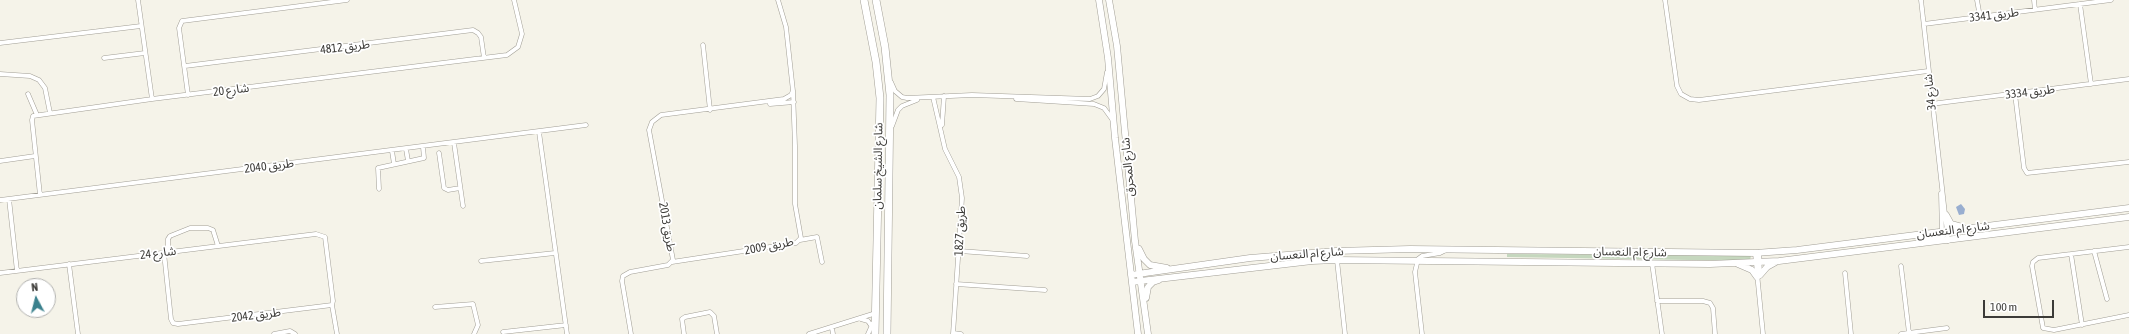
<!DOCTYPE html>
<html>
<head>
<meta charset="utf-8">
<style>
  body { margin:0 }
  #map { position:relative; width:2129px; height:334px; overflow:hidden; background:#f5f3e9; font-family:"Asap Condensed",sans-serif }
  canvas { display:block }
  .north { position:absolute; left:16px; top:278px; width:40px; height:40px; box-sizing:border-box; background:#fff; border:1px solid #b1b1af; border-radius:50%; rotate:353deg; font-size:11px; font-weight:700; line-height:16px; text-align:center; color:#3c3b38 }
  .north::after { content:''; display:block; margin:auto; width:14px; height:18px; background:#3b818d; clip-path:polygon(50% 0,100% 100%,50% 72%,0 100%) }
  .scale { position:absolute; left:1983px; top:300px; width:71px; height:18px; box-sizing:border-box; border:2px solid #3c3b38; border-top:0; padding-left:5px; font-size:12px; line-height:14px; white-space:nowrap; color:#3c3b38; -webkit-text-stroke:3px #fff; paint-order:stroke }
</style>
</head>
<body>
<div id="map">
<canvas width="2129" height="334"></canvas>
<div class="north">N</div>
<div class="scale">100 m</div>
</div>
<script>
const ctx = document.querySelector('canvas').getContext('2d');
ctx.lineJoin = 'round';
function fill(path, color) { ctx.fillStyle = color; ctx.fill(path, 'evenodd'); }
const poly = rows => new Path2D(rows.map(r => 'M' + r).join(''));
function trace(path, color, width, dash) { ctx.strokeStyle = color; ctx.lineWidth = width; ctx.lineCap = dash ? 'butt' : 'round'; ctx.setLineDash(dash || []); ctx.stroke(path); }
function drawText(font, color, halo, rows, align = 'center') {
  ctx.font = font + ' "Asap Condensed","Noto Sans Arabic",sans-serif'; ctx.lineWidth = 3.5; ctx.setLineDash([]); ctx.textBaseline = 'middle'; ctx.strokeStyle = halo; ctx.fillStyle = color; for (const [text, x, y, turn = 0] of rows) {
    ctx.save(); ctx.translate(x, y); ctx.rotate((+turn || 0) * Math.PI / 180); ctx.textAlign = isNaN(turn) ? turn : align; if (halo) ctx.strokeText(text, 0, 0); ctx.fillText(text, 0, 0); ctx.restore();
  }
}
fill(poly([
  [1507,254,1751,255,1750,261,1507,257]
]), '#c5d7be');
fill(poly([
  [1961,204,1965,209,1964,214,1959,215,1956,207]
]), '#99aed0');
const street = poly([
  [138,0,152,99],
  [1665,0,1677,86,1681,94,1690,99,1699,100,1928,71],
  [1921,0,1948,241],
  [1977,0,1980,17],
  [2034,0,2035,10],
  [2080,4,2091,84],
  [1924,24,2111,0],
  [0,43,141,26],
  [703,45,710,110],
  [104,58,145,53],
  [185,66,473,30,478,33,481,37,484,58],
  [0,74,30,76,39,80,45,88,50,113],
  [891,82,895,91,902,97,907,98,972,95,1090,99,1098,96,1104,89,1107,72],
  [28,94,37,115],
  [2015,94,2024,168,2027,173,2129,162],
  [188,95,179,28,182,21,347,0],
  [933,97,945,149,959,177,962,198,953,334],
  [1016,99,1094,104,1104,108,1112,119],
  [770,104,794,102],
  [1931,104,2129,79],
  [942,125,944,96],
  [892,126,898,110,902,106,917,100],
  [539,132,567,334],
  [454,143,463,206],
  [406,149,408,161],
  [392,151,394,164],
  [439,153,444,188,448,190,460,188],
  [0,161,35,156],
  [379,189,378,168,424,158,423,147],
  [1941,193,1942,233],
  [40,195,32,120,33,116,152,99,507,55,518,47,522,34,514,0],
  [9,199,17,271],
  [0,200,586,125],
  [800,240,817,237,822,262],
  [2129,247,2038,258,2033,262,2032,266,2043,328,2054,330,2129,315],
  [960,251,1027,256],
  [1336,251,1345,334],
  [2094,251,2107,299],
  [168,252,168,239,170,236,190,228,208,228,213,230,218,246],
  [1759,252,1760,275],
  [1755,253,1763,334],
  [2071,254,2082,325],
  [481,261,555,253],
  [672,262,796,243,801,238,795,204,795,146,793,91,786,27,778,0],
  [1652,263,1662,334],
  [69,264,78,334],
  [1901,266,1909,333],
  [0,273,316,234,325,237,333,301,332,305,178,324,173,323,171,319,164,253],
  [1845,273,1851,334],
  [956,284,1045,290],
  [1657,301,1703,301,1710,303,1713,308,1715,334],
  [332,305,337,334],
  [435,307,473,304,478,325,474,334],
  [861,319,868,321,872,327],
  [832,328,833,334],
  [503,332,566,325],
  [953,333,961,334],
  [274,334,290,331,295,334],
  [631,334,622,281,623,276,630,272,668,265,673,260,649,130,652,122,661,115,784,99,791,95,793,91],
  [684,334,682,319,685,317,710,312,714,316,717,334],
  [809,334,876,313],
  [868,334,873,323],
  [1422,334,1415,272,1418,259,1422,256,1440,253,1446,250],
  [1901,334,1947,328]
]);
const secondary = poly([
  [1099,0,1108,58,1115,138,1138,334],
  [1109,0,1117,46,1135,241,1148,334],
  [1946,215,1951,224,1962,227],
  [1921,240,1940,237,1947,231],
  [1139,249,1144,259,1150,265,1167,268],
  [1738,264,1752,270,1757,277],
  [1131,275,1250,258,1336,251,1410,249,1755,253,1797,250,2129,208],
  [1760,275,1767,267,1776,262],
  [1132,282,1312,261,1336,260,1710,264,1779,261,2129,217],
  [1146,298,1148,287,1153,282,1159,280]
]);
const primary = poly([
  [864,0,876,62,880,98,875,334],
  [876,0,885,47,890,95,887,334]
]);
trace(street, '#a19e95', 5);
trace(secondary, '#a19e95', 7);
trace(primary, '#a19e95', 8);
trace(street, '#fff', 4);
trace(secondary, '#fff', 6);
trace(primary, '#fff', 7);
drawText('12px', '#3c3b38', '#fff', [
  ["طريق 3341",1994,15,-7],
  ["طريق 4812",345,47,-7],
  ["شارع 20",231,90,-7],
  ["شارع 34",1930,92,-96],
  ["طريق 3334",2030,92,-7],
  ["طريق 2040",269,166,-7],
  ["شارع الشيخ سلمان",878,166,-89],
  ["شارع المحرق",1128,167,-95],
  ["طريق 2013",667,227,80],
  ["شارع ام النعسان",1953,230,-7],
  ["طريق 1827",960,231,-87],
  ["طريق 2009",769,246,-11],
  ["شارع ام النعسان",1630,252,1],
  ["شارع 24",158,253,-7],
  ["شارع ام النعسان",1307,254,-4],
  ["طريق 2042",256,315,-7]
]);
</script>
</body>
</html>
